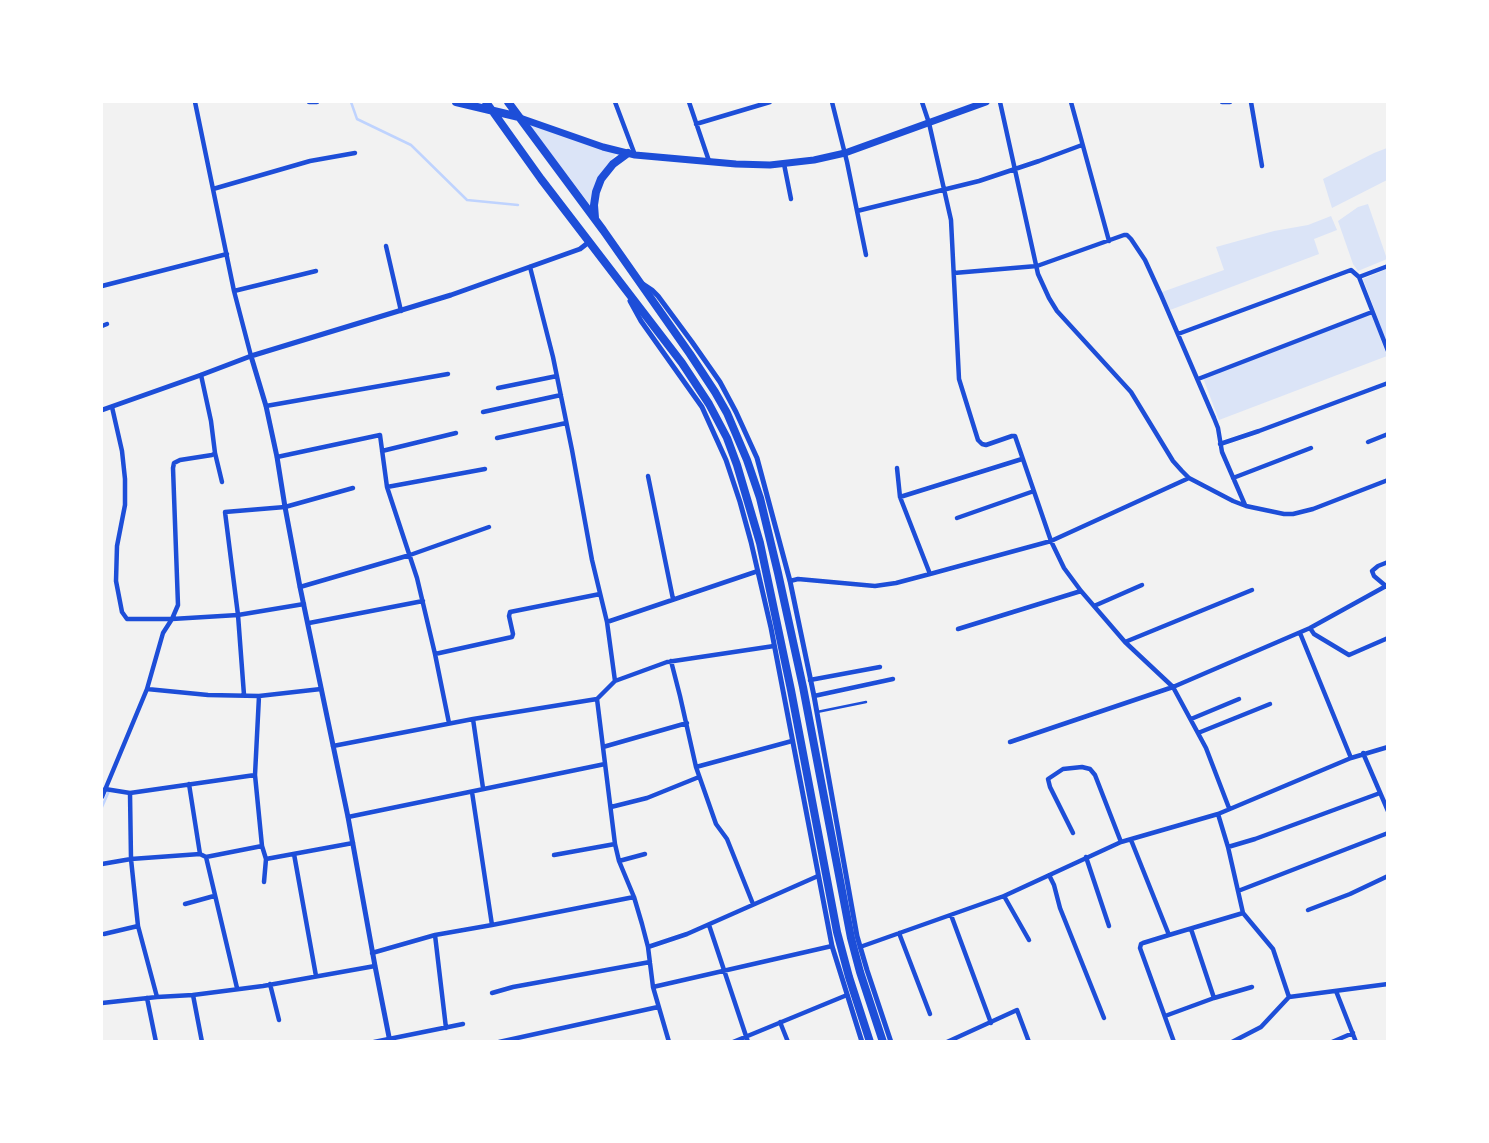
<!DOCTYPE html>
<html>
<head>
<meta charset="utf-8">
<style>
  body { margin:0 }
  #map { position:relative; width:1489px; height:1143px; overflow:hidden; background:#f2f2f2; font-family:Ubuntu,sans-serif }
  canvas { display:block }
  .frame { position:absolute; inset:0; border:103px solid #fff; pointer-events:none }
</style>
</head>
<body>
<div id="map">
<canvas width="1489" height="1143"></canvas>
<div class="frame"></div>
</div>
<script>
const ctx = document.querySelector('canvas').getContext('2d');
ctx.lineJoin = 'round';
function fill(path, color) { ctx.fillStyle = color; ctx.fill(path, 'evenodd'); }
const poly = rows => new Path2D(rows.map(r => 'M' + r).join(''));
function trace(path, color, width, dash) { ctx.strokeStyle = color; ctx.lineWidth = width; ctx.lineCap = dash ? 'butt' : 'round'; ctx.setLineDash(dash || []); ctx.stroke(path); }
fill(poly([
  [528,123,618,152,606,166,594,186,590,205],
  [1387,148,1387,180,1332,208,1323,179,1374,153],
  [1368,204,1387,259,1358,271,1353,264,1338,221,1358,207],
  [1331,216,1337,230,1314,239,1319,254,1170,310,1162,292,1224,270,1216,247,1274,231,1308,225],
  [1387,269,1387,343,1363,279],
  [1371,313,1387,356,1219,420,1203,378]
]), '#dbe4f7');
trace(poly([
  [351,102,357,119,411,145,467,200,518,205],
  [102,807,109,791]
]), '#bfd3fe', 2.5);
trace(poly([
  [817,712,866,702]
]), '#1d4ed8', 2.5);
trace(poly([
  [195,102,234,291,251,356],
  [309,102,317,102],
  [615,102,635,155],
  [689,102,709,161],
  [832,102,847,162,866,255],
  [922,102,929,123,951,220,959,379,978,440,982,444,986,445,1012,436,1015,436,1051,541,1064,568,1081,591,1125,642,1173,687,1206,748,1229,808],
  [1000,102,1038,274,1049,298,1057,311,1131,392,1173,461,1182,471,1189,478,1233,501,1246,506,1284,514,1293,514,1313,509,1388,480],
  [1071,102,1109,241],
  [1222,102,1230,102],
  [1251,102,1262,166],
  [696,124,770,102],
  [784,164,791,199],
  [213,189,310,161,355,153],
  [857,211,979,181,1039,161,1082,145],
  [386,246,401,311],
  [530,267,553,357,572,450,592,560,607,622,615,681],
  [954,273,1037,266,1124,235,1127,235,1131,239,1145,260,1161,295,1214,418,1218,428,1222,452,1245,505],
  [1359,277,1388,266],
  [102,286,227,254],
  [234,291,316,271],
  [102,326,107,324],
  [1178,334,1351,270,1359,277,1388,351],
  [1198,379,1372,312],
  [498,388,557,376],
  [266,406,448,374],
  [112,407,122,451,125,479,125,505,117,546,116,581,122,612,127,619,172,619,238,615,304,604],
  [483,412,561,395],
  [497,438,566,423],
  [1368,442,1388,434],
  [1220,444,1259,431,1388,383],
  [382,451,456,433],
  [215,453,222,482],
  [277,457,380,435,387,487,485,469],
  [897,468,900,497,930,574],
  [648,476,673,599],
  [1233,478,1311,448],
  [387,487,417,578,435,654,449,723],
  [900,497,1022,459],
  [957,518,1034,491],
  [790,581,798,579,875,586,896,583,930,574,1051,541,1189,478],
  [300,587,410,555,489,527],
  [1387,587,1374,576,1372,571,1378,566,1388,562],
  [1094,606,1142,585],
  [607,622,758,571],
  [309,623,423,601],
  [1310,628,1314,634,1349,655,1388,638],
  [958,629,1081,591],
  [1300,633,1351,758],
  [1125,642,1252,590],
  [435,654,512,637,513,634,509,616,510,612,600,594],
  [671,661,680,696,696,767,716,824,727,839,753,904],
  [810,680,880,667],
  [147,689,208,695,259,696,321,689],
  [244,695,238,615,225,512,285,507,353,488],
  [814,696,893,679],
  [597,699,615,844,619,861,634,897,642,924,648,947,653,987,669,1042],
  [473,719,483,788],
  [1191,719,1239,699],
  [1198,733,1270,704],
  [1010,742,1173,687,1310,628,1386,586],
  [333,746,473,719,597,699,615,681,667,662,774,646],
  [603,747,687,723],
  [1363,753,1388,811],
  [696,767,792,741],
  [255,775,262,846,266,859,264,882],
  [189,784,200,854],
  [105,789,130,793],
  [472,792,492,925],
  [102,797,147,689,163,633,172,619,178,605,173,468,174,463,180,460,212,455,215,453,211,421,201,375],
  [611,807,647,798,699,777],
  [1218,814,1228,847,1243,913,1273,949,1289,997],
  [348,817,605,764],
  [1073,833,1050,787,1048,779,1063,769,1082,767,1090,769,1095,775,1121,842],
  [1131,840,1169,935,1143,943,1141,944,1140,948,1174,1042],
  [1228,847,1255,839,1380,793],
  [294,854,316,976],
  [554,855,615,844],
  [206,857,237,988],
  [1086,857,1109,926],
  [266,859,353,843],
  [619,861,645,854],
  [102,864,131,859,200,854,206,857,262,846],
  [1049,875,1054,885,1060,908,1104,1018],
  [1238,891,1388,833],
  [1004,896,1029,940],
  [185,904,214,896],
  [1308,910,1350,894,1388,876],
  [951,915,991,1023],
  [709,925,748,1042],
  [1191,929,1214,998],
  [899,933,930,1014],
  [104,934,138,926],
  [435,935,446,1028],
  [1169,935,1243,913],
  [648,947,687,934,818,876],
  [860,947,1004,896,1121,842,1218,814,1351,758,1388,747],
  [372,953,435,935,492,925,634,897],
  [270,984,279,1020],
  [653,987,832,946],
  [1336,991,1356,1042],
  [492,993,513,987,650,962],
  [193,995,202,1042],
  [157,997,138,926,131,859,130,793,255,775,259,696],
  [147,998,156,1042],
  [102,1003,157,997,193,995,263,986,375,966],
  [1165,1016,1214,998,1252,987],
  [780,1022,788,1042],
  [374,1042,463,1024],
  [499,1042,658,1007],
  [733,1042,847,995],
  [947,1042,1017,1010,1029,1042],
  [1232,1042,1261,1027,1289,997,1388,984],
  [1332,1042,1353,1033]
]), '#1d4ed8', 4.5);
trace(poly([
  [643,284,652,290,658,296,692,342,720,382,736,412,757,458,790,581,814,696,857,936,867,970,891,1042],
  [630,301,641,321,702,407,726,460,740,502,751,542,771,628,832,946,862,1042],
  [251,356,266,406,277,457,285,507,300,587,348,817,375,966,390,1042],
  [102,410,201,375,251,356,451,295,580,249,589,242]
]), '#1d4ed8', 5);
trace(poly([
  [520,118,603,147,635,155,736,164,770,165,814,160,845,153,986,102]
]), '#1d4ed8', 7);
trace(poly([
  [456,102,519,117],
  [486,102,541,179,682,363,709,404,727,438,737,465,760,543,791,690,837,932,849,977,870,1042],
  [508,102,603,230,690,354,715,392,727,413,747,460,760,498,778,573,803,687,851,938,860,972,883,1042],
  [595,218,594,205,596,192,601,179,613,164,628,153]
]), '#1d4ed8', 8);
</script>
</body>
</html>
